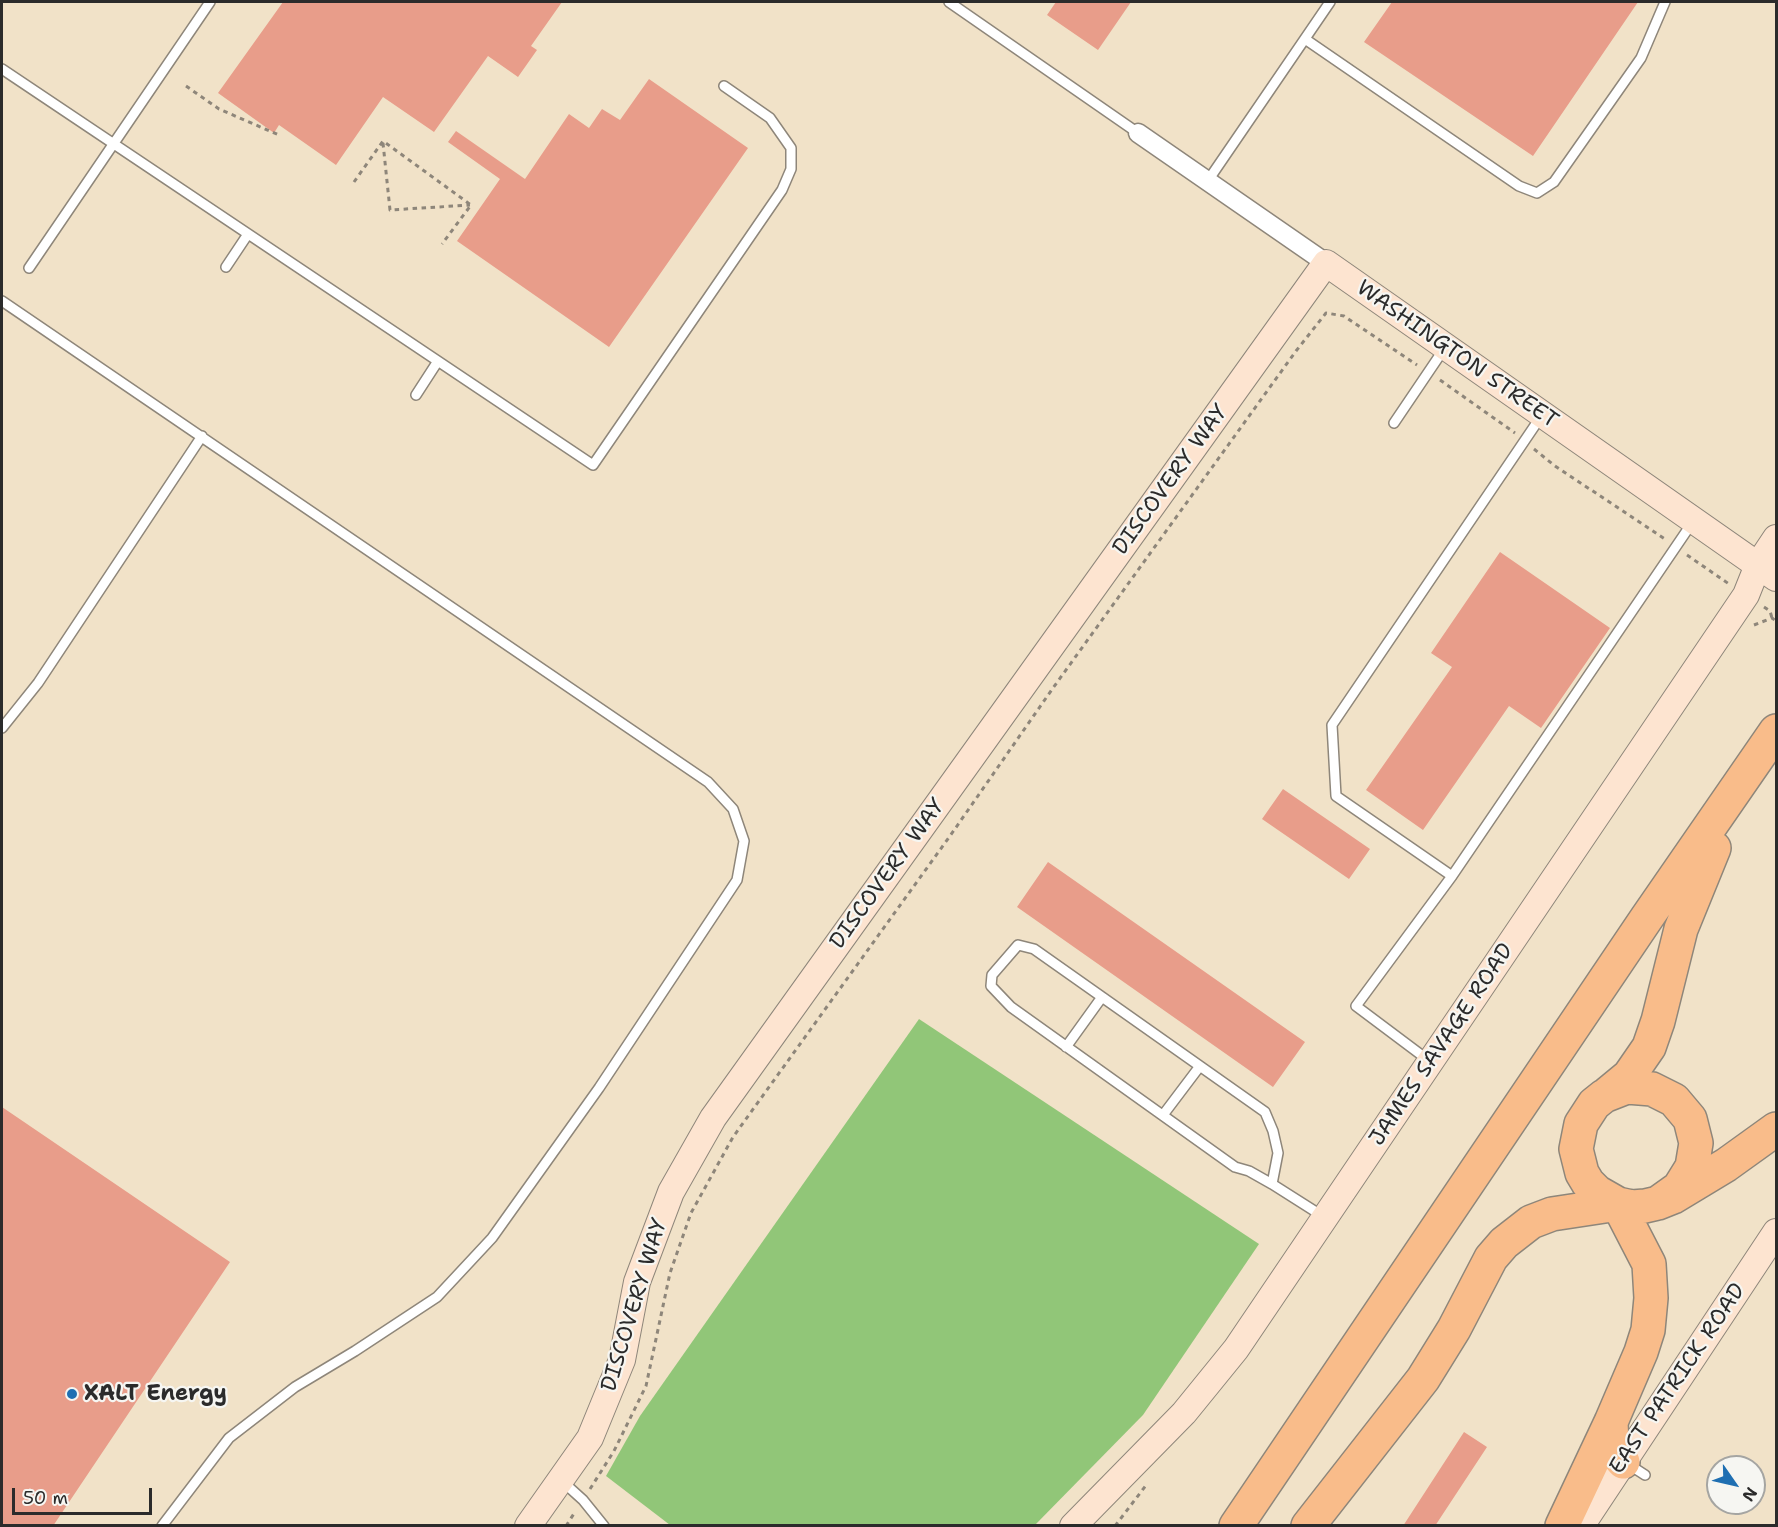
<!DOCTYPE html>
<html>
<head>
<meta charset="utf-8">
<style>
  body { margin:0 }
  #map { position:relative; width:1778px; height:1527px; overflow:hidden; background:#f1e2c8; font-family:"Shantell Sans",sans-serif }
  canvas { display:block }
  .frame { position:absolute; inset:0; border:3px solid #2b2b2b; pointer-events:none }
  .north { position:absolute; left:1706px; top:1455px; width:60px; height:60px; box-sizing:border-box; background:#f6f6f2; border:2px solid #a5a5a2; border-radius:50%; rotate:124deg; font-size:16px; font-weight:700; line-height:24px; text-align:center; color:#2b2b2b }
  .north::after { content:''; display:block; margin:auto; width:21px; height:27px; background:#1f6fb2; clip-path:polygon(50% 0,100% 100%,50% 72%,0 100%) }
  .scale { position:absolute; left:12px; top:1488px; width:140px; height:27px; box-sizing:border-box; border:3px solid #2b2b2b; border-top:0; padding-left:8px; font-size:18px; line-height:21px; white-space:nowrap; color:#2b2b2b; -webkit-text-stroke:4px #f6f6f2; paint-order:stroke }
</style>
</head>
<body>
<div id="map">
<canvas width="1778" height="1527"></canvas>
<div class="frame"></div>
<div class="north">N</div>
<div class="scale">50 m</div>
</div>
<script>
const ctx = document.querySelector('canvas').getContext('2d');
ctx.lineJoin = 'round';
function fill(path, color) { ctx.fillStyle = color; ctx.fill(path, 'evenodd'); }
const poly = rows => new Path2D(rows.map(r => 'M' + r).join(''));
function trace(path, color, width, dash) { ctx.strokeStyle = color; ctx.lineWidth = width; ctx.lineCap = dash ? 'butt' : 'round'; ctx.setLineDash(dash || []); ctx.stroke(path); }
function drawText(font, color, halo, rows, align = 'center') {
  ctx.font = font + ' "Shantell Sans",sans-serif'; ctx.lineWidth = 4.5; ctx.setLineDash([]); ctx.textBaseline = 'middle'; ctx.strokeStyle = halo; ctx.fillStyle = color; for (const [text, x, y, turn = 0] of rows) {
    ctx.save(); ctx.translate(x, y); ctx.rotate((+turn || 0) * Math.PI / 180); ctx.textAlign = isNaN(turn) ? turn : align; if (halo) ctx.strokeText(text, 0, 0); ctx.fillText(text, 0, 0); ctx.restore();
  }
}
fill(poly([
  [919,1019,1259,1244,1143,1415,1035,1525,670,1525,606,1476,640,1416]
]), '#91c678');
fill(poly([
  [283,2,562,2,531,46,537,50,518,77,488,56,434,132,383,97,336,165,279,125,274,133,218,93],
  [1056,2,1131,2,1098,50,1047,15],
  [1392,2,1638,2,1533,156,1364,42],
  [649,79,748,148,609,347,457,241,500,179,448,142,456,131,525,179,569,114,589,128,602,109,620,120],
  [1500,552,1610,628,1541,728,1509,706,1423,830,1366,790,1452,667,1431,653],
  [1283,789,1370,849,1349,879,1262,819],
  [1048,862,1305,1042,1273,1087,1017,907],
  [2,1107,230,1262,53,1526,2,1526],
  [1464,1432,1487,1447,1435,1526,1403,1526]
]), '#e89d8a');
const lane = poly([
  [949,2,1138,133],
  [1305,39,1519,186,1537,193,1554,182,1641,58,1665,2],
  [2,69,593,465,782,190,791,169,791,148,770,118,724,86],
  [1207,182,1330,2],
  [226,267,248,234],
  [29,268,210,2],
  [2,301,708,782,733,809,744,841,737,880,599,1088,492,1238,437,1297,355,1351,295,1387,229,1438,162,1526],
  [416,395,438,361],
  [1394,423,1444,349],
  [2,728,38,683,202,436],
  [1452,876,1336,796,1332,725,1542,415],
  [1066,1047,1102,997],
  [1428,1060,1356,1006,1452,876,1692,523],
  [1163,1115,1200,1066],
  [1272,1184,1249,1171,1235,1167,1011,1007,991,986,992,975,1018,945,1034,949,1265,1112,1273,1131,1278,1153,1272,1184,1324,1217],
  [1628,1464,1645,1475],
  [562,1481,583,1500,604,1526]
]);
const street = poly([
  [1138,133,1326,263]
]);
const secondary = poly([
  [528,1526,590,1438,622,1360,637,1282,671,1192,713,1118,1326,263,1776,578],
  [1073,1526,1184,1413,1236,1349,1746,595,1758,565,1776,538],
  [1581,1526,1776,1232]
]);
const highway = poly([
  [1606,1095,1629,1076,1649,1047,1658,1021,1681,929,1714,848],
  [1658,1203,1679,1188,1692,1167,1696,1143,1690,1119,1674,1100,1652,1089,1627,1087,1604,1096,1594,1104,1581,1124,1576,1149,1582,1173,1588,1183,1597,1192,1618,1204,1632,1207,1645,1206,1658,1203,1673,1197,1726,1165,1776,1129],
  [1611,1422,1612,1445,1616,1454,1623,1462],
  [1236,1526,1646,919,1776,731],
  [1308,1526,1423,1379,1454,1329,1491,1258,1504,1243,1531,1222,1552,1214,1618,1204],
  [1562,1526,1611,1422,1641,1352,1648,1330,1651,1298,1649,1264,1618,1204]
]);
trace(lane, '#8e867a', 12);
trace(street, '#8e867a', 21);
trace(secondary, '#8e867a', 28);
trace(highway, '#8e867a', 36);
trace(poly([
  [186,86,219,109,279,135],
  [383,143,390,210,470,205],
  [354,182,383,141,471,205,442,244],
  [1440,380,1515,433],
  [1534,449,1555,466,1665,539],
  [1687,555,1729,584],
  [1764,607,1770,611,1772,618],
  [1754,625,1772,618,1776,621],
  [590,1489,614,1451,646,1386,670,1273,691,1213,733,1137,950,836,1053,688,1296,351,1326,313,1344,316,1417,365],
  [566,1526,575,1512],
  [1115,1526,1147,1484]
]), '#8e867a', 3, [4.5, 4.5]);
trace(lane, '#fff', 9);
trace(street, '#fff', 18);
trace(secondary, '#fde4d0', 26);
trace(highway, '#f9bc8a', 33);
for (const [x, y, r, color] of [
  [72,1394,6,"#1f6fb2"]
]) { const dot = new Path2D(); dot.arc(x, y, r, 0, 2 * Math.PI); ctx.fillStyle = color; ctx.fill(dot); trace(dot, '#f6f6f2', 2); }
drawText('22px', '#2b2b2b', '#f6f6f2', [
  ["WASHINGTON STREET",1457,355,35],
  ["DISCOVERY WAY",1171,480,-54],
  ["DISCOVERY WAY",888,874,-54],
  ["JAMES SAVAGE ROAD",1442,1045,-56],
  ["DISCOVERY WAY",635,1305,-73],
  ["EAST PATRICK ROAD",1678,1379,-56]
]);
drawText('bold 22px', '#2b2b2b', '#f6f6f2', [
  ["XALT Energy",84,1394]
], 'left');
</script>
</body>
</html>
